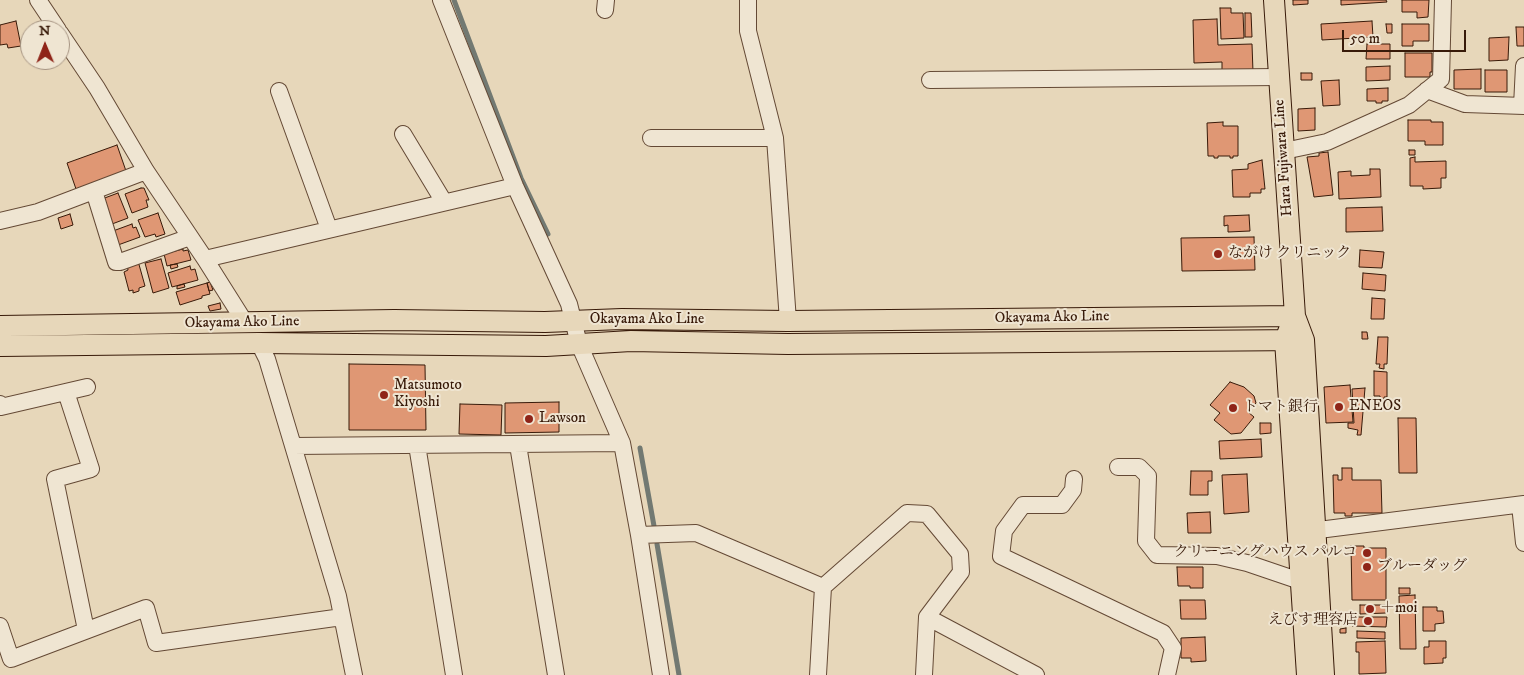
<!DOCTYPE html>
<html>
<head>
<meta charset="utf-8">
<style>
  body { margin:0 }
  #map { position:relative; width:1524px; height:675px; overflow:hidden; background:#e7d7ba; font-family:"IM FELL DW Pica",serif }
  canvas { display:block }
  .north { position:absolute; left:20px; top:20px; width:50px; height:50px; box-sizing:border-box; background:#efe5d2; border:1px solid #a69482; border-radius:50%; rotate:359deg; font-size:14px; font-weight:700; line-height:20px; text-align:center; color:#381a09 }
  .north::after { content:''; display:block; margin:auto; width:18px; height:22px; background:#8f2418; clip-path:polygon(50% 0,100% 100%,50% 72%,0 100%) }
  .scale { position:absolute; left:1342px; top:30px; width:124px; height:22px; box-sizing:border-box; border:2px solid #381a09; border-top:0; padding-left:6px; font-size:15px; line-height:18px; white-space:nowrap; color:#381a09; -webkit-text-stroke:4px #efe5d2; paint-order:stroke }
</style>
</head>
<body>
<div id="map">
<canvas width="1524" height="675"></canvas>
<div class="north">N</div>
<div class="scale">50 m</div>
</div>
<script>
const ctx = document.querySelector('canvas').getContext('2d');
ctx.lineJoin = 'round';
const poly = rows => new Path2D(rows.map(r => 'M' + r).join(''));
function trace(path, color, width, dash) { ctx.strokeStyle = color; ctx.lineWidth = width; ctx.lineCap = dash ? 'butt' : 'round'; ctx.setLineDash(dash || []); ctx.stroke(path); }
function fill(path, color) { ctx.fillStyle = color; ctx.fill(path, 'evenodd'); }
function drawText(font, color, halo, rows, align = 'center') {
  ctx.font = font + ' "IM FELL DW Pica","Noto Serif JP",serif'; ctx.lineWidth = 4; ctx.setLineDash([]); ctx.textBaseline = 'middle'; ctx.strokeStyle = halo; ctx.fillStyle = color; for (const [text, x, y, turn = 0] of rows) {
    ctx.save(); ctx.translate(x, y); ctx.rotate((+turn || 0) * Math.PI / 180); ctx.textAlign = isNaN(turn) ? turn : align; if (halo) ctx.strokeText(text, 0, 0); ctx.fillText(text, 0, 0); ctx.restore();
  }
}
trace(poly([
  [454,0,521,178,548,234],
  [640,448,654,526],
  [657,544,679,675]
]), '#727972', 5);
const building = poly([
  [1293,0,1308,0,1308,4,1293,5,1293,0],
  [1341,0,1386,0,1387,2,1341,5,1341,0],
  [1402,0,1429,0,1428,17,1417,18,1417,12,1402,12,1402,0],
  [1220,8,1231,8,1231,13,1243,13,1244,38,1221,39,1220,8],
  [1245,13,1251,13,1252,37,1245,37,1245,13],
  [1217,19,1218,45,1252,44,1253,72,1222,72,1222,62,1194,63,1193,20,1217,19],
  [16,21,21,46,8,48,7,44,0,45,0,25,16,21],
  [1372,21,1373,37,1322,40,1321,24,1372,21],
  [1386,24,1392,24,1392,33,1387,33,1386,24],
  [1402,24,1429,24,1429,41,1413,41,1413,46,1402,46,1402,24],
  [1516,27,1524,27,1524,46,1517,46,1516,27],
  [1509,37,1508,60,1489,61,1489,38,1509,37],
  [1367,44,1390,44,1390,59,1366,59,1367,44],
  [1405,53,1432,53,1432,72,1430,72,1430,77,1405,77,1405,53],
  [1390,66,1390,80,1366,81,1366,67,1390,66],
  [1481,69,1481,89,1454,89,1454,70,1481,69],
  [1485,70,1507,70,1507,92,1485,92,1485,70],
  [1301,73,1312,73,1312,80,1301,80,1301,73],
  [1339,80,1340,105,1323,106,1321,81,1339,80],
  [1388,88,1388,101,1382,101,1382,103,1376,103,1376,101,1367,101,1367,89,1388,88],
  [1315,108,1315,130,1298,131,1298,109,1315,108],
  [1408,120,1431,120,1431,122,1443,122,1443,145,1425,145,1425,141,1408,141,1408,120],
  [1223,122,1223,126,1238,126,1238,156,1233,156,1233,158,1230,158,1230,156,1218,156,1218,158,1214,158,1214,156,1208,156,1207,123,1223,122],
  [117,145,126,171,76,189,67,163,117,145],
  [1409,150,1415,150,1415,155,1409,155,1409,150],
  [1328,152,1333,195,1314,197,1307,157,1319,156,1319,153,1328,152],
  [1415,157,1415,162,1446,161,1446,178,1441,178,1441,188,1423,189,1423,186,1410,186,1410,158,1415,157],
  [1262,160,1265,189,1261,189,1261,193,1250,193,1250,197,1233,197,1232,170,1248,169,1248,164,1262,160],
  [1370,169,1380,169,1381,197,1339,199,1338,172,1351,171,1351,176,1370,175,1370,169],
  [141,188,144,188,149,200,146,200,148,207,132,213,125,194,141,188],
  [118,193,128,218,112,224,102,199,118,193],
  [1382,207,1383,231,1346,232,1346,208,1382,207],
  [158,213,165,234,156,237,155,234,145,237,138,220,158,213],
  [70,214,73,225,61,229,58,218,70,214],
  [1249,215,1250,231,1228,232,1228,225,1224,226,1224,216,1249,215],
  [132,224,133,228,136,227,140,237,118,245,113,231,132,224],
  [1254,237,1255,270,1182,271,1181,238,1254,237],
  [183,249,183,251,188,250,191,260,167,266,164,254,183,249],
  [1360,250,1384,252,1382,268,1359,267,1360,250],
  [161,259,169,288,153,293,145,263,161,259],
  [138,261,145,286,139,288,139,291,133,293,133,290,129,291,124,272,128,270,127,264,138,261],
  [177,264,178,267,171,269,170,265,177,264],
  [190,266,191,270,195,269,198,280,172,287,168,273,190,266],
  [1363,273,1386,275,1385,291,1362,289,1363,273],
  [210,282,213,290,209,291,207,283,210,282],
  [207,283,210,294,202,296,202,298,180,305,176,292,207,283],
  [184,284,185,287,177,289,177,286,184,284],
  [1372,298,1385,299,1384,319,1371,319,1372,298],
  [220,303,221,309,210,311,208,306,220,303],
  [1362,332,1367,332,1368,339,1362,339,1362,332],
  [1378,337,1388,337,1387,364,1384,364,1384,369,1379,368,1380,364,1376,364,1378,337],
  [349,364,425,365,426,430,349,430,349,364],
  [1374,371,1387,372,1387,397,1384,397,1384,399,1380,399,1380,396,1374,396,1374,371],
  [1230,382,1244,387,1254,396,1256,403,1248,412,1254,417,1241,433,1231,434,1214,420,1220,413,1210,405,1230,382],
  [1350,385,1353,422,1326,423,1324,387,1350,385],
  [1365,388,1361,435,1357,435,1358,430,1348,428,1348,423,1354,423,1352,389,1365,388],
  [559,402,559,432,505,433,505,403,559,402],
  [460,404,502,405,501,435,459,434,460,404],
  [1398,418,1416,418,1417,473,1399,473,1398,418],
  [1260,423,1271,423,1271,433,1260,434,1260,423],
  [1261,439,1262,457,1220,459,1219,441,1261,439],
  [1342,468,1352,468,1352,480,1381,480,1382,513,1352,513,1352,516,1345,516,1345,513,1334,513,1333,475,1338,475,1338,480,1342,480,1342,468],
  [1191,471,1212,471,1212,481,1208,481,1208,495,1190,495,1191,471],
  [1247,474,1249,512,1224,514,1222,475,1247,474],
  [1210,512,1211,533,1188,533,1187,513,1210,512],
  [1351,546,1364,546,1364,548,1386,548,1386,600,1352,600,1351,546],
  [1177,567,1203,567,1203,588,1190,588,1190,586,1178,586,1177,567],
  [1399,588,1410,588,1410,594,1399,594,1399,588],
  [1415,595,1416,649,1400,649,1399,596,1415,595],
  [1180,600,1205,600,1206,619,1181,619,1180,600],
  [1360,605,1386,605,1386,613,1360,614,1360,605],
  [1423,607,1437,607,1437,611,1443,611,1444,623,1435,624,1435,631,1423,631,1423,607],
  [1352,617,1387,617,1386,627,1352,626,1352,617],
  [1346,628,1346,633,1340,633,1340,629,1346,628],
  [1357,631,1385,632,1385,639,1357,638,1357,631],
  [1205,637,1206,661,1191,662,1191,658,1181,658,1181,638,1205,637],
  [1385,641,1386,673,1359,674,1359,652,1356,652,1356,642,1385,641],
  [1429,641,1446,641,1446,658,1443,658,1443,663,1424,664,1424,647,1429,647,1429,641]
]);
fill(building, '#df9774');
trace(building, '#381a09', 1);
const minor = poly([
  [38,0,58,30],
  [441,0,515,186,569,304,579,344,622,443,639,535,661,675],
  [748,0,748,31,775,138,788,321],
  [605,10,606,0],
  [60,33,97,88,146,171,205,259,246,324],
  [930,80,1279,77],
  [1427,90,1465,104,1524,106],
  [279,91,329,229],
  [1522,106,1524,66],
  [403,134,444,202],
  [651,138,775,138],
  [1284,151,1327,142,1409,105,1441,79,1443,0],
  [94,191,116,262,120,262,190,237],
  [0,221,38,212,146,171],
  [205,259,515,186],
  [259,343,267,359,338,596,354,675],
  [66,392,91,469,55,479,86,630],
  [0,404,1,407,87,387],
  [417,445,454,675],
  [518,445,556,675],
  [293,446,622,443],
  [1118,467,1139,467,1148,476,1146,541,1157,555,1217,556,1247,563,1300,581],
  [1074,479,1073,490,1062,505,1023,505,1004,531,1001,556,1163,633,1173,648,1167,675],
  [1520,505,1524,543],
  [1303,532,1524,504],
  [639,535,696,533,823,587,907,513,927,514,960,554,961,572,927,617,924,675],
  [927,617,1036,675],
  [0,626,11,659,146,608,156,643,342,617],
  [818,675,823,587]
]);
const major = poly([
  [1274,0,1295,316,1304,340,1324,675],
  [0,326,394,320,545,322,622,319,788,321,1295,316],
  [1290,327,1285,340,1307,675],
  [0,346,259,343,546,346,631,341,788,344,1304,340]
]);
trace(minor, '#644935', 18);
trace(major, '#381a09', 22);
trace(minor, '#efe5d2', 16);
trace(major, '#e7d7ba', 20);
for (const [x, y, r, color] of [
  [1218,254,5,"#8f2418"],
  [384,395,5,"#8f2418"],
  [1339,407,5,"#8f2418"],
  [1233,408,5,"#8f2418"],
  [529,419,5,"#8f2418"],
  [1367,553,5,"#8f2418"],
  [1367,567,5,"#8f2418"],
  [1370,609,5,"#8f2418"],
  [1368,621,5,"#8f2418"]
]) { const dot = new Path2D(); dot.arc(x, y, r, 0, 2 * Math.PI); ctx.fillStyle = color; ctx.fill(dot); trace(dot, '#efe5d2', 2); }
drawText('15px', '#381a09', '#efe5d2', [
  ["Hara Fujiwara Line",1284,158,-94],
  ["Okayama Ako Line",1052,318,-1],
  ["Okayama Ako Line",647,320],
  ["Okayama Ako Line",242,323,-1]
]);
drawText('15px', '#381a09', '#efe5d2', [
  ["ながけ クリニック",1228,254],
  ["Matsumoto",394,386],
  ["Kiyoshi",394,403],
  ["ENEOS",1349,407],
  ["トマト銀行",1243,408],
  ["Lawson",539,419],
  ["クリーニングハウス パルコ",1357,553,"right"],
  ["ブルーダッグ",1377,567],
  ["＋moi",1380,609],
  ["えびす理容店",1358,621,"right"]
], 'left');
</script>
</body>
</html>
